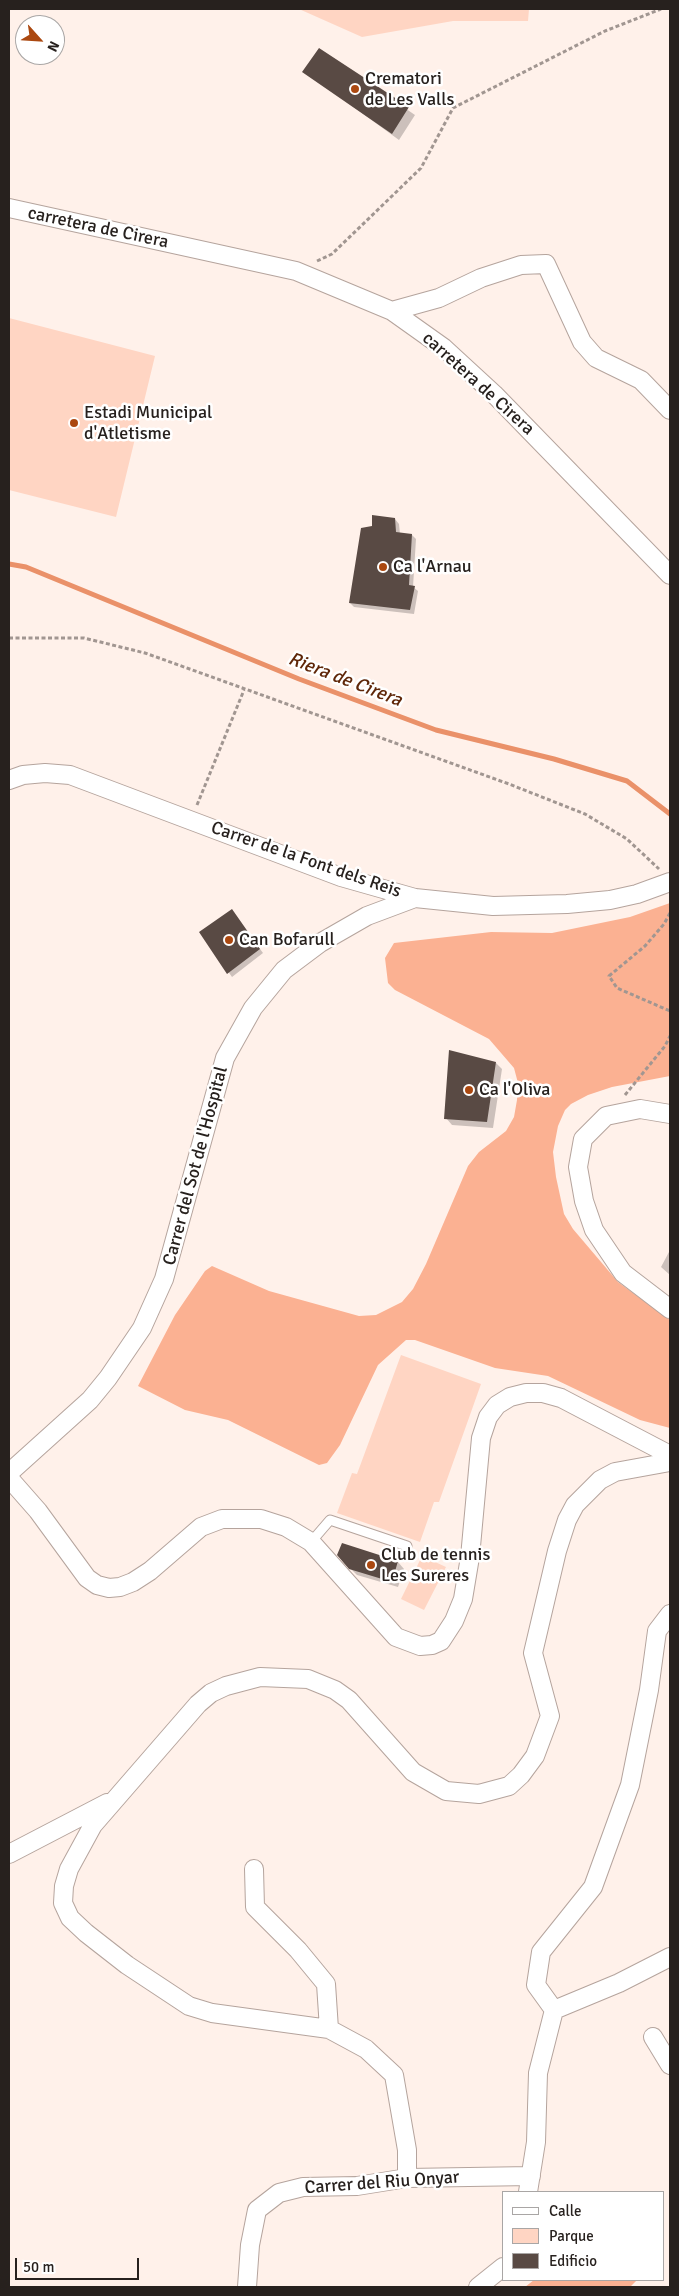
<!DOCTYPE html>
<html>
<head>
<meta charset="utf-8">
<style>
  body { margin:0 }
  #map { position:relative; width:679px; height:2296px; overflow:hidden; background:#fff1ea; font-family:Signika,sans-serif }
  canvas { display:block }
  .frame { position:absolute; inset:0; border:10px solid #27211e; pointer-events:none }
  .legend { position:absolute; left:502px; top:2191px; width:162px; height:90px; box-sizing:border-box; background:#fff; border:1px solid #a9a6a5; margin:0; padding:6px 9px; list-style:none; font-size:15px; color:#27211e }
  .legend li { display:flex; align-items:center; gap:10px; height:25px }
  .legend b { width:25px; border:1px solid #a9a6a5 }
  .north { position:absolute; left:15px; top:15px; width:50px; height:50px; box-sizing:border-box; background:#fff; border:1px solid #a9a6a5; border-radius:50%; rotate:116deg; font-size:14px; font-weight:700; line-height:20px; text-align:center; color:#27211e }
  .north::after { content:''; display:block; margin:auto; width:18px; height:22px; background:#ab4810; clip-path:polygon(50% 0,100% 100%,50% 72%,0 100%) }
  .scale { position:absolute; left:15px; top:2258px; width:124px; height:22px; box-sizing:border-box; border:2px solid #27211e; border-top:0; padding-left:6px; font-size:15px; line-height:18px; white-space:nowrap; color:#27211e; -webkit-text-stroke:4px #fff; paint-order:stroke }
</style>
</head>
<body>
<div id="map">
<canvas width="679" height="2296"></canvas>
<div class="frame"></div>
<ul class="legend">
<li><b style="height:6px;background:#fff"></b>Calle</li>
<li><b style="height:14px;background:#ffd5c3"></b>Parque</li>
<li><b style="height:14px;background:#594a44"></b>Edificio</li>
</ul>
<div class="north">N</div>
<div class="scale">50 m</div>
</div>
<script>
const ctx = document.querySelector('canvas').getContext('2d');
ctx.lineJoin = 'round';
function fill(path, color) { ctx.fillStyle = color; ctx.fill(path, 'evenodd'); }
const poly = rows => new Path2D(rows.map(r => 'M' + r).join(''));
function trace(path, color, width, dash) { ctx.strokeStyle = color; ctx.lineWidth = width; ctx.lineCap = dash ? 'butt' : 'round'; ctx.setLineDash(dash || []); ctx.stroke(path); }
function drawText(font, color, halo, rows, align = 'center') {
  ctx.font = font + ' Signika,sans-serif'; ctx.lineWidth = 5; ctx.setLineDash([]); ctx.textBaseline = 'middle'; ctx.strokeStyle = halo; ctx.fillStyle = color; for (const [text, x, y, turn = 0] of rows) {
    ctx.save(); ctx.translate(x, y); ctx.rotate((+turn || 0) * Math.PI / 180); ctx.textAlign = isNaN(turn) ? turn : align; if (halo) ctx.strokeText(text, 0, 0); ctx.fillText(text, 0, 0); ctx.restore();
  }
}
fill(poly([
  [299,9,529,9,528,21,453,21,362,37],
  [9,318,155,356,116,517,9,490],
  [401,1355,481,1384,439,1502,434,1502,420,1542,337,1513,352,1473,357,1474],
  [422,1556,446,1567,424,1610,401,1599]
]), '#ffd5c3');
fill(poly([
  [670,903,670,1076,612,1087,588,1095,571,1104,565,1110,558,1126,553,1152,556,1177,564,1214,573,1229,618,1282,670,1320,670,1428,640,1420,548,1376,495,1368,415,1340,406,1340,378,1365,340,1445,327,1463,319,1465,228,1420,185,1410,138,1386,175,1315,205,1271,212,1266,269,1291,359,1316,376,1315,402,1302,413,1289,426,1264,468,1166,479,1152,506,1131,514,1117,517,1100,518,1083,514,1068,489,1039,395,990,388,983,385,958,394,943,491,932,552,933,630,917],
  [534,2280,637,2280,630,2287,525,2287]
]), '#fbb192');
fill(poly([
  [319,49,415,115,399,140,304,71],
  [395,519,399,524,400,534,412,535,416,539,413,587,418,591,414,614,354,607,350,603],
  [232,911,263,953,232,977,201,933],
  [496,1063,502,1069,493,1128,452,1125,446,1118],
  [669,1252,670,1252,670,1275,661,1267],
  [343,1544,398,1562,404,1569,398,1587,357,1575,350,1568]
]), '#0003');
trace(poly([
  [9,564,26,567,299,679,436,730,554,759,627,781,670,814]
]), '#ea9169', 5);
fill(poly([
  [319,48,409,107,392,134,302,72],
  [372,515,395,518,396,532,412,534,409,585,415,586,410,610,349,603,361,528,372,526],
  [232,909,260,949,227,974,199,932],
  [449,1050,496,1062,487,1122,444,1119],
  [342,1543,398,1561,392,1582,349,1569,337,1555]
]), '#594a44');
const service = poly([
  [311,1542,330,1520,407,1546]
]);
const minor = poly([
  [9,208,296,271,392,311,444,348,494,394,670,575],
  [392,311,439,298,481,278,521,265,546,264,582,342,596,358,641,380,670,410],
  [9,780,23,775,45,773,70,775,341,877,415,898,493,906,567,904,610,900,637,894,670,882],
  [670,1114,640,1109,606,1116,583,1139,578,1167,584,1201,594,1230,623,1273,670,1309],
  [9,1473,90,1400,108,1378,142,1328,164,1279,225,1058,253,1008,284,970,320,943,367,916,415,898],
  [9,1478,38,1511,87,1578,97,1585,109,1588,120,1587,133,1582,150,1571,201,1527,222,1519,261,1519,286,1527,311,1542,396,1637,420,1646,432,1645,441,1641,454,1621,463,1599,470,1557,481,1438,488,1417,497,1405,510,1397,526,1393,543,1393,561,1398,670,1455],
  [9,1854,107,1803],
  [254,1869,255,1907,298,1950,326,1984,329,2029],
  [554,2010,619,1983,670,1957],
  [653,2037,670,2065],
  [407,2178,407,2150,394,2075,366,2049,329,2029,212,2013,189,2006,127,1965,86,1933,70,1918,63,1903,64,1886,69,1869,93,1825,198,1704,211,1693,226,1686,260,1677,308,1679,335,1690,349,1700,413,1772,446,1791,479,1794,509,1786,521,1775,535,1756,550,1716,533,1653,557,1551,567,1520,575,1505,600,1480,615,1472,670,1462],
  [528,2192,536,2142,538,2073,554,2010,536,1985,541,1952,593,1887,630,1785,649,1690,657,1631,670,1614],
  [247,2287,250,2245,257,2210,279,2193,303,2187,357,2186,407,2178,531,2176],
  [478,2287,503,2267]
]);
trace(service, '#b5a49d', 11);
trace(minor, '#b5a49d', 20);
trace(poly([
  [317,261,332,254,421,168,453,108,605,31,661,9],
  [9,638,84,638,145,653,173,663,509,784,585,814,627,839,659,869],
  [197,805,244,690],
  [670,913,664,924,645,946,609,976,617,988,670,1011],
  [625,1095,665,1046,670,1036]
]), '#a19691', 3, [4, 2.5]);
trace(service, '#fff', 9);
trace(minor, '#fff', 18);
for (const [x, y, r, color] of [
  [355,89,5,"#ab4810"],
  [74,423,5,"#ab4810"],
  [383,567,5,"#ab4810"],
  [229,940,5,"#ab4810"],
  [469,1090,5,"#ab4810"],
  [371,1565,5,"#ab4810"]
]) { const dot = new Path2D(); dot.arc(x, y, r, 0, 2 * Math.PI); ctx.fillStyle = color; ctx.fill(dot); trace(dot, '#fff', 2); }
drawText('18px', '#27211e', '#fff', [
  ["Crematori",365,79],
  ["de Les Valls",365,100],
  ["Estadi Municipal",84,413],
  ["d'Atletisme",84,434],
  ["Ca l'Arnau",393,567],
  ["Can Bofarull",239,940],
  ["Ca l'Oliva",479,1090],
  ["Club de tennis",381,1555],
  ["Les Sureres",381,1576]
], 'left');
drawText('18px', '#27211e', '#fff', [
  ["carretera de Cirera",98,228,12],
  ["carretera de Cirera",478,384,42],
  ["Carrer de la Font dels Reis",306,860,19],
  ["Carrer del Sot de l'Hospital",196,1166,-75],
  ["Carrer del Riu Onyar",382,2183,-4]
]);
drawText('italic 19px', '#5f2709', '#fff', [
  ["Riera de Cirera",345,680,21]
]);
</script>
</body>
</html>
